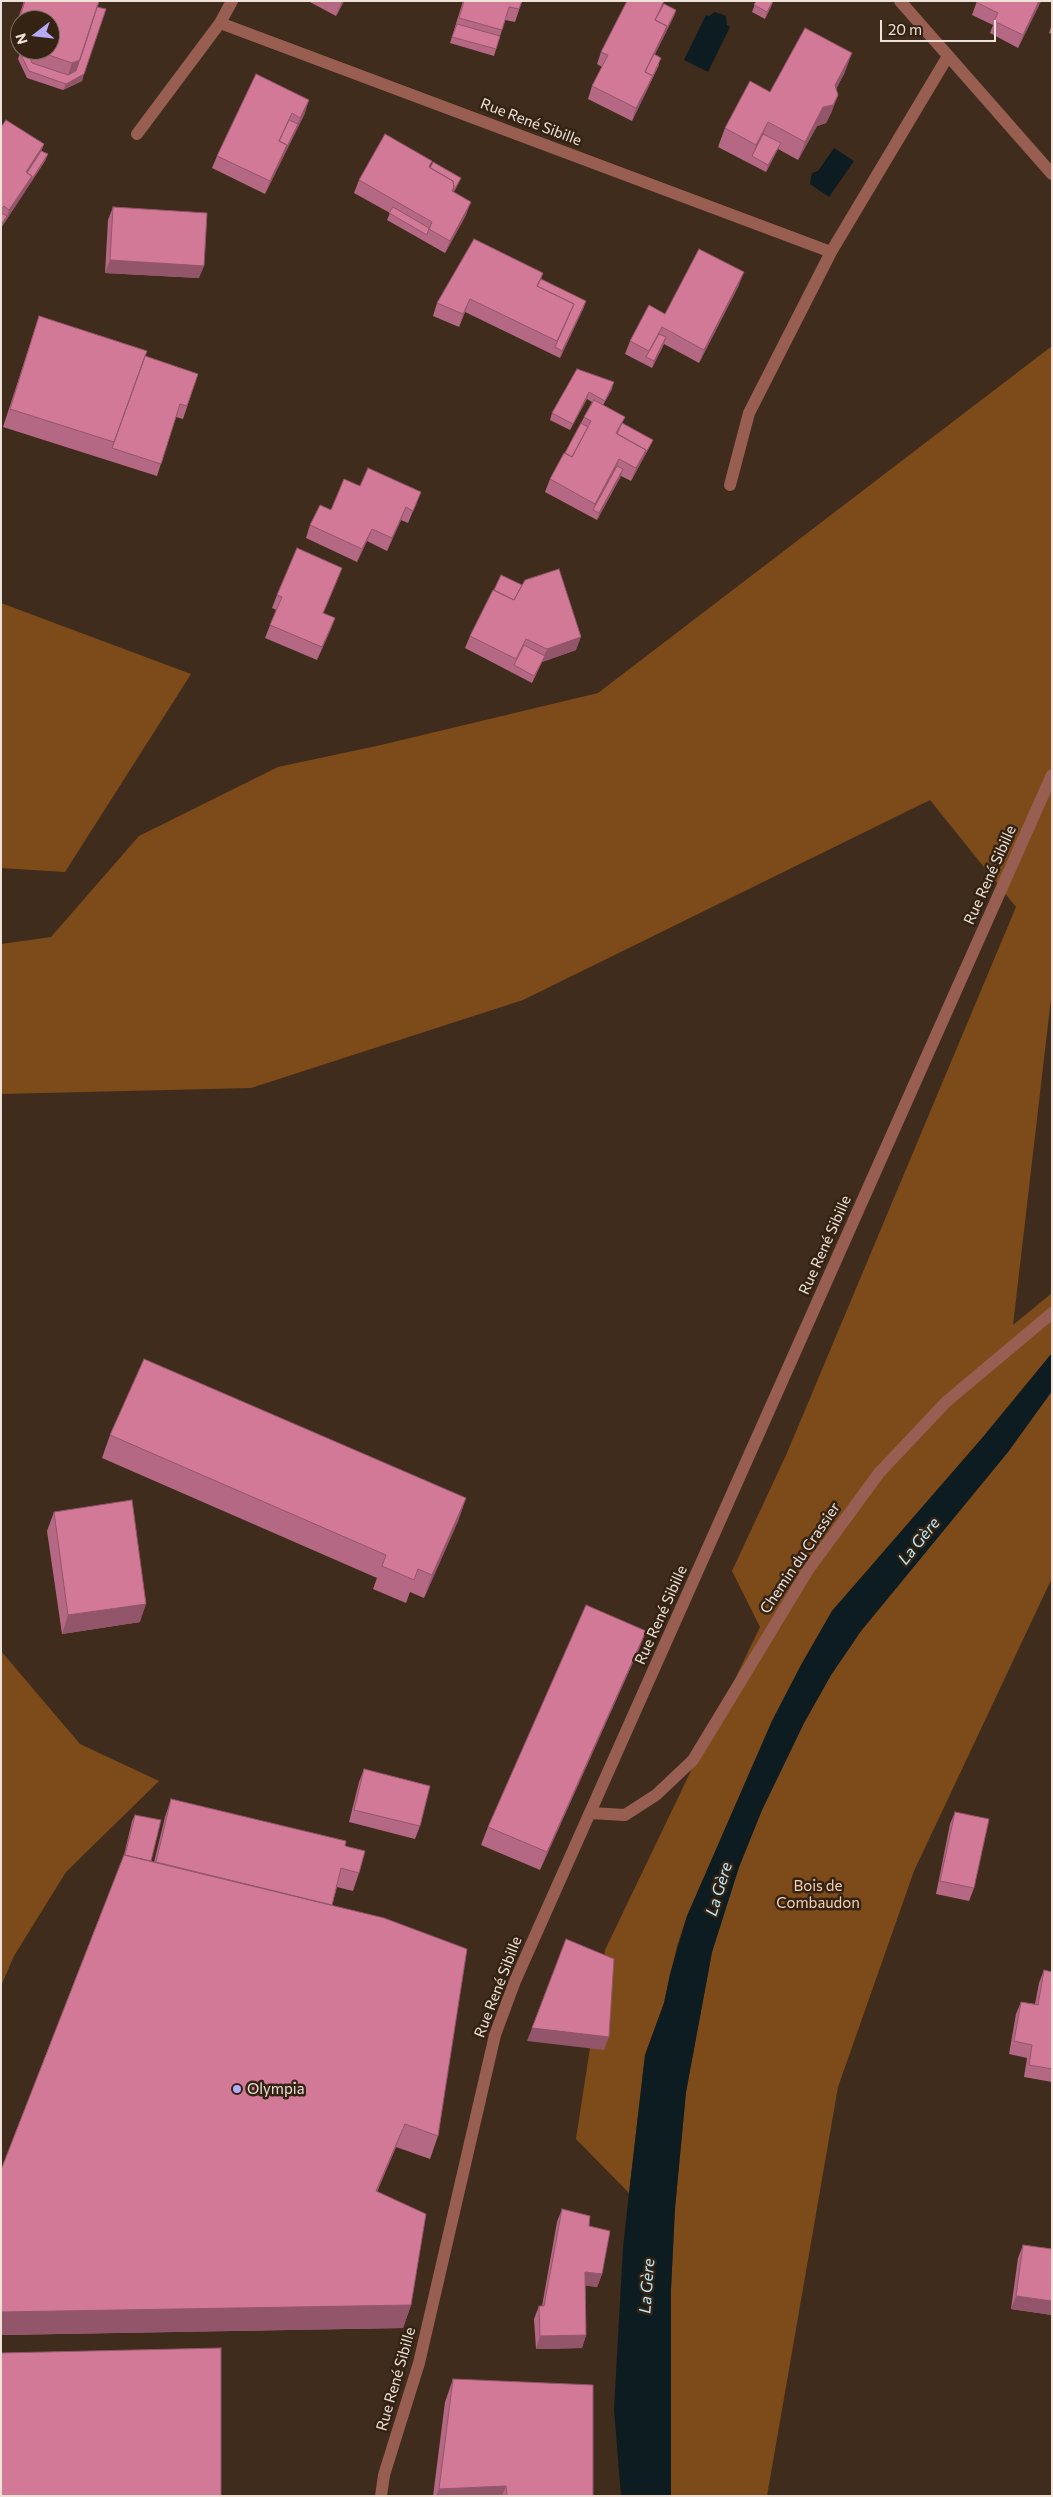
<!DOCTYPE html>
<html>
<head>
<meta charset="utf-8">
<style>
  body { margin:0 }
  #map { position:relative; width:1053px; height:2497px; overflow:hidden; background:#3f2c1d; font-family:Commissioner,sans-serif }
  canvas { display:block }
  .frame { position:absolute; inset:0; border:2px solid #efe3d9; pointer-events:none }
  .north { position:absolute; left:10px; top:10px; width:50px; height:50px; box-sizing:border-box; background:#342213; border:1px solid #7f6f62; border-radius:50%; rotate:254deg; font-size:14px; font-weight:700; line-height:20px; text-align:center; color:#efe3d9 }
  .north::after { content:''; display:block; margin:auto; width:18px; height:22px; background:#b4acf9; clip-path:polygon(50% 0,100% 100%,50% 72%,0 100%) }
  .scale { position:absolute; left:880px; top:20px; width:116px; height:22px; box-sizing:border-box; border:2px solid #efe3d9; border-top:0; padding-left:6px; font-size:15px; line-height:18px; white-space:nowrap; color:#efe3d9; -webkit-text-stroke:4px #342213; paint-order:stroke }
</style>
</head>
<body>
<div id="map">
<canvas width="1053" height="2497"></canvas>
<div class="frame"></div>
<div class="north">N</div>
<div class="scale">20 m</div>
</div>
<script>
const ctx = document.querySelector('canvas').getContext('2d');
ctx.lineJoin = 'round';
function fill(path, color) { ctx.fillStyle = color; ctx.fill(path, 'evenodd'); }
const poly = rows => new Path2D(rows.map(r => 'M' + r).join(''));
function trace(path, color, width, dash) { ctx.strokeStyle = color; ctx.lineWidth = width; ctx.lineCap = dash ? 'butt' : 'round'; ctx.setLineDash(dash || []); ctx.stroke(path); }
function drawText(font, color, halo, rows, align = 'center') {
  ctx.font = font + ' Commissioner,sans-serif'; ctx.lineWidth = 5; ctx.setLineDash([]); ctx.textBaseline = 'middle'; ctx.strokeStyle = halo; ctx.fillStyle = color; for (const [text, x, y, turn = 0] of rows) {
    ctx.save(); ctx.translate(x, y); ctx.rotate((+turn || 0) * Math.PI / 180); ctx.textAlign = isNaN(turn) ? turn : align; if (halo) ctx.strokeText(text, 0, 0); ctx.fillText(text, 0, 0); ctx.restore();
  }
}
fill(poly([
  [1052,346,1052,990,1013,1325,1052,1293,1052,1353,983,1437,832,1611,801,1665,772,1721,687,1916,677,1946,664,2003,645,2055,629,2193,576,2139,605,1950,760,1627,732,1571,787,1453,1016,907,930,800,523,1000,251,1088,1,1094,1,944,51,937,139,836,278,767,381,745,598,693],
  [1,603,191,674,65,872,1,868],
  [1052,1391,1052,1578,914,1871,838,2087,767,2496,671,2496,671,2289,675,2208,686,2092,712,1952,739,1867,762,1810,804,1723,831,1675,861,1631,1008,1452],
  [1,1651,80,1744,159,1781,66,1872,14,1956,1,1986]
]), '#7d4b1a');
fill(poly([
  [715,12,726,16,727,25,730,27,708,72,684,60,706,15,709,16],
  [834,148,854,161,829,197,810,184,812,173,818,171],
  [1052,1353,1052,1391,1008,1452,861,1631,831,1675,804,1723,762,1810,739,1867,712,1952,686,2092,675,2208,671,2289,671,2496,621,2496,614,2409,623,2248,629,2193,645,2055,664,2003,670,1974,687,1916,772,1721,801,1665,832,1611,983,1437]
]), '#0d1c21');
trace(poly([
  [590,1813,625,1815,656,1795,693,1760,808,1570,879,1473,946,1402,1052,1313]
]), '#985e51', 12);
trace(poly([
  [232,1,220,23,831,252,948,56],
  [900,1,1052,174],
  [137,134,220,23],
  [730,485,749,413,831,252],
  [381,2496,384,2475,419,2363,495,2035,515,1981,1052,775]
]), '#985e51', 12);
fill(poly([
  [24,1,99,1,82,81,63,90,27,78,18,59,21,50,50,50,50,20,20,20,20,37,13,34],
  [308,1,344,1,336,16],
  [463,1,522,1,515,22,505,20,494,56,450,43],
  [756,1,773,1,765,19,752,12],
  [977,1,1041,1,1018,48,990,33,993,25,972,15],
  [664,4,676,10,674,16,655,54,659,65,648,88,632,121,588,99,592,86,602,67,597,64,601,52],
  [1052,24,1052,34,1049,33],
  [845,72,836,89,838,95,831,113,826,123,817,126,798,160,778,149,766,172,718,147,725,128,770,92],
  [256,74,305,113,265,194,212,168,217,156],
  [1,127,44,144,41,151,48,154,45,161,1,228],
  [429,168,461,178,454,192,466,215,445,253,387,220,390,213,354,193,359,180],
  [113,207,199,278,105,273,108,220],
  [543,273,541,279,584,307,560,358,465,312,459,327,433,316,437,303],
  [739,285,699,363,664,344,652,368,625,354,630,341,665,314],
  [39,316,145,356,198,374,183,419,176,417,157,476,3,427,33,335],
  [577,369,612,389,603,405,625,417,622,423,653,440,650,446,631,481,621,476,597,520,545,492,550,479,565,453,592,402,587,399,570,430,550,420,552,413],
  [360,486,421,492,408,523,401,520,387,551,367,541,357,562,306,538,310,525],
  [342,568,323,613,335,618,330,631,317,660,265,638,276,610,272,608,277,595],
  [493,590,576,650,542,662,532,683,465,648,470,636],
  [110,1435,466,1498,458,1521,424,1598,410,1592,406,1603,373,1589,377,1578,102,1458],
  [54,1512,140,1622,62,1634,47,1531],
  [646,1631,639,1649,540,1870,481,1845,488,1827],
  [364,1769,420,1826,415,1839,349,1822,359,1782],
  [171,1799,345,1846,359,1873,353,1891,337,1887,332,1905,438,2136,430,2159,396,2147,377,2192,411,2305,403,2328,1,2335,1,2170,124,1855,132,1821,135,1815,151,1861,154,1862,165,1817],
  [955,1812,974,1888,969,1901,936,1894,950,1824],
  [1044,1970,1052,1972,1052,2082,1024,2077,1027,2058,1009,2054,1016,2014,1021,2002,1035,2004,1039,1983],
  [562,2209,589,2226,602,2274,597,2287,585,2285,586,2335,582,2348,536,2349,534,2319,539,2306,542,2306,557,2222],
  [1023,2245,1052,2249,1052,2315,1011,2309,1018,2258],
  [453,2379,593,2496,433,2496,445,2402]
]), '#b56883');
fill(poly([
  [342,1,344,1,336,16],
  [773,1,772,5,765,19,767,12],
  [1039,1,1041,1,1018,48,1023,35],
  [676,10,674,16,643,78,642,78,667,26],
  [852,53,845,72,828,104,835,85],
  [661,58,648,88,632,121,636,108],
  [80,60,73,78,66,82,72,63],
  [84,74,82,81,63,90,66,84],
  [838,95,831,113,826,123,817,126,798,160,805,142,823,107],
  [309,100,305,113,265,194,270,181],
  [768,122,761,140,752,156,756,145],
  [781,143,778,149,766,172,768,165],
  [44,144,39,157,25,179,26,172],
  [48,154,45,161,1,228,1,225,7,216,9,210,32,176],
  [461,178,458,184,447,204,452,191],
  [471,202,466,215,445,253,450,241],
  [110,260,204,266,199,278,105,273],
  [744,272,739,285,699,363,704,350],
  [470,299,465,312,459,327,463,314],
  [586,301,584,307,560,358,562,351],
  [666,337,664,344,652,368,654,361],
  [614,382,612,389,602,407,605,401],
  [589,392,587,399,570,430],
  [653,440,650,446,631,481,636,468],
  [619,459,615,472,593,510,595,504],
  [623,469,621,476,597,520,599,513],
  [406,507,401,520,387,551,392,538],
  [372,529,367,541,357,562,362,549],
  [342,568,337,581,318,626,323,613],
  [335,618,330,631,317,660,322,647],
  [581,637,576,650,542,662,532,683,547,649],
  [466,1498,458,1521,424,1598,432,1575],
  [146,1604,140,1622,62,1634,68,1615],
  [646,1631,639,1649,540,1870,547,1852],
  [532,2028,609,2037,604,2050,527,2041],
  [405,2124,396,2147,367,2214,376,2191],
  [585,2272,602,2274,597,2287,580,2285],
  [1016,2296,1052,2301,1052,2315,1011,2309],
  [411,2305,403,2328,1,2335,1,2312],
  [586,2335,582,2348,536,2349,540,2336],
  [506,2486,502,2496,436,2496,439,2489]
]), '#93556a');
const building = poly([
  [25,1,99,1,80,60,72,63,37,51,36,50,50,50,50,20,32,20,20,16,25,1],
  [464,1,522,1,519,9,509,7,502,30,459,18,464,1],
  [627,1,664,1,655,20,667,26,645,72,653,76,636,108,592,86,608,55,601,52,627,1],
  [756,1,773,1,767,12,754,5,756,1],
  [977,1,1039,1,1023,35,994,21,998,13,976,2,977,1],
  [664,4,676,10,665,32,667,26,655,20,664,4],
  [97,7,106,9,84,74,66,84,29,71,20,53,21,50,31,50,29,55,32,63,68,75,76,71,97,7],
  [457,24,500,36,496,49,452,37,457,24],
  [805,28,852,53,835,85,838,95,833,105,823,107,805,142,768,122,756,145,725,128,750,81,770,92,805,28],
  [654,54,661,58,650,82,653,76,645,72,654,54],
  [256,74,309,100,300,118,292,113,279,141,287,145,270,181,217,156,256,74],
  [6,120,44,144,26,172,32,176,9,210,4,206,1,210,1,127,6,120],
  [289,120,298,124,285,151,287,145,279,141,289,120],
  [385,134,432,161,429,167,453,181,454,187,452,191,471,202,450,241,429,229,432,222,359,180,385,134],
  [763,134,781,143,768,165,752,156,763,134],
  [41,151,48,154,30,182,32,176,27,173,41,151],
  [433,162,461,178,453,192,454,187,453,181,430,168,433,162],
  [113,207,207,213,204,266,110,260,113,207],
  [393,207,429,228,427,235,389,213,393,207],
  [1,213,7,216,1,225,1,213],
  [474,239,543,273,537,286,574,304,557,341,470,299,463,314,437,303,474,239],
  [699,249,744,272,704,350,662,327,649,351,630,341,649,305,665,314,699,249],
  [541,279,586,301,562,351,555,347,574,304,537,286,541,279],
  [39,316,147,351,114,442,10,409,39,316],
  [659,334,666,337,654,361,646,357,659,334],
  [145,356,198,374,187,406,180,404,161,464,112,448,145,356],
  [577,369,614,382,605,401,589,392,573,424,552,413,577,369],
  [594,400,625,417,616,433,646,450,636,468,619,459,595,504,550,479,564,453,572,457,591,421,584,417,594,400],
  [581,423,588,427,572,457,565,453,581,423],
  [622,423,653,440,644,456,646,450,617,434,622,423],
  [617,466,623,469,599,513,593,510,617,466],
  [368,468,421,492,413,511,406,507,392,538,372,529,362,549,310,525,320,505,331,510,344,479,360,486,368,468],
  [297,548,342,568,323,613,335,618,322,647,270,625,282,597,277,595,297,548],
  [559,569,581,637,547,649,526,639,516,659,470,636,493,590,514,600,525,580,559,569],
  [501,575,522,585,514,600,494,590,501,575],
  [524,645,545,656,534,676,514,665,524,645],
  [144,1359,466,1498,432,1575,418,1569,414,1580,382,1566,386,1555,110,1435,144,1359],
  [132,1500,146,1604,68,1615,54,1512,132,1500],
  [586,1605,646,1631,547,1852,488,1827,586,1605],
  [364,1769,430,1786,420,1826,354,1810,364,1769],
  [171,1799,346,1841,345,1846,365,1851,359,1873,341,1868,332,1905,156,1862,171,1799],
  [955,1812,989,1819,974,1888,940,1881,955,1812],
  [135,1815,161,1820,151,1861,125,1855,135,1815],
  [124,1855,384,1918,467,1949,438,2136,405,2124,376,2191,426,2214,411,2305,1,2312,1,2170,124,1855],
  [566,1939,614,1959,609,2037,532,2028,566,1939],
  [1044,1970,1052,1972,1052,2069,1029,2065,1032,2045,1014,2041,1021,2002,1038,2005,1044,1970],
  [562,2209,590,2216,589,2226,610,2231,602,2274,585,2272,586,2335,540,2336,539,2306,544,2306,562,2209],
  [1023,2245,1052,2249,1052,2301,1016,2296,1023,2245],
  [221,2348,221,2496,1,2496,1,2353,221,2348],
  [453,2379,593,2385,593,2496,507,2496,506,2486,439,2489,453,2379]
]);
fill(building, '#d27998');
trace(building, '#93556a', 1);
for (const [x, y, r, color] of [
  [237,2089,5,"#b4acf9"]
]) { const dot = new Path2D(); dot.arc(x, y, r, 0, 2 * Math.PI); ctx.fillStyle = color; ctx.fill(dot); trace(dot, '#342213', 2); }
drawText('15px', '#efe3d9', '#342213', [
  ["Rue René Sibille",531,122,21],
  ["Rue René Sibille",990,875,-66],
  ["Rue René Sibille",825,1245,-66],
  ["Chemin du Crassier",800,1558,-56],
  ["Rue René Sibille",661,1615,-66],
  ["Rue René Sibille",498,1987,-69],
  ["Rue René Sibille",396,2379,-74]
]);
drawText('15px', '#f8d2b4', '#342213', [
  ["Bois de",818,1886],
  ["Combaudon",818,1903]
]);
drawText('15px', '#efe3d9', '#342213', [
  ["Olympia",247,2089]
], 'left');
drawText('italic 16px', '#b9ecfe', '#342213', [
  ["La Gère",919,1541,-51],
  ["La Gère",719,1889,-73],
  ["La Gère",647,2286,-86]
]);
</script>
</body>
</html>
